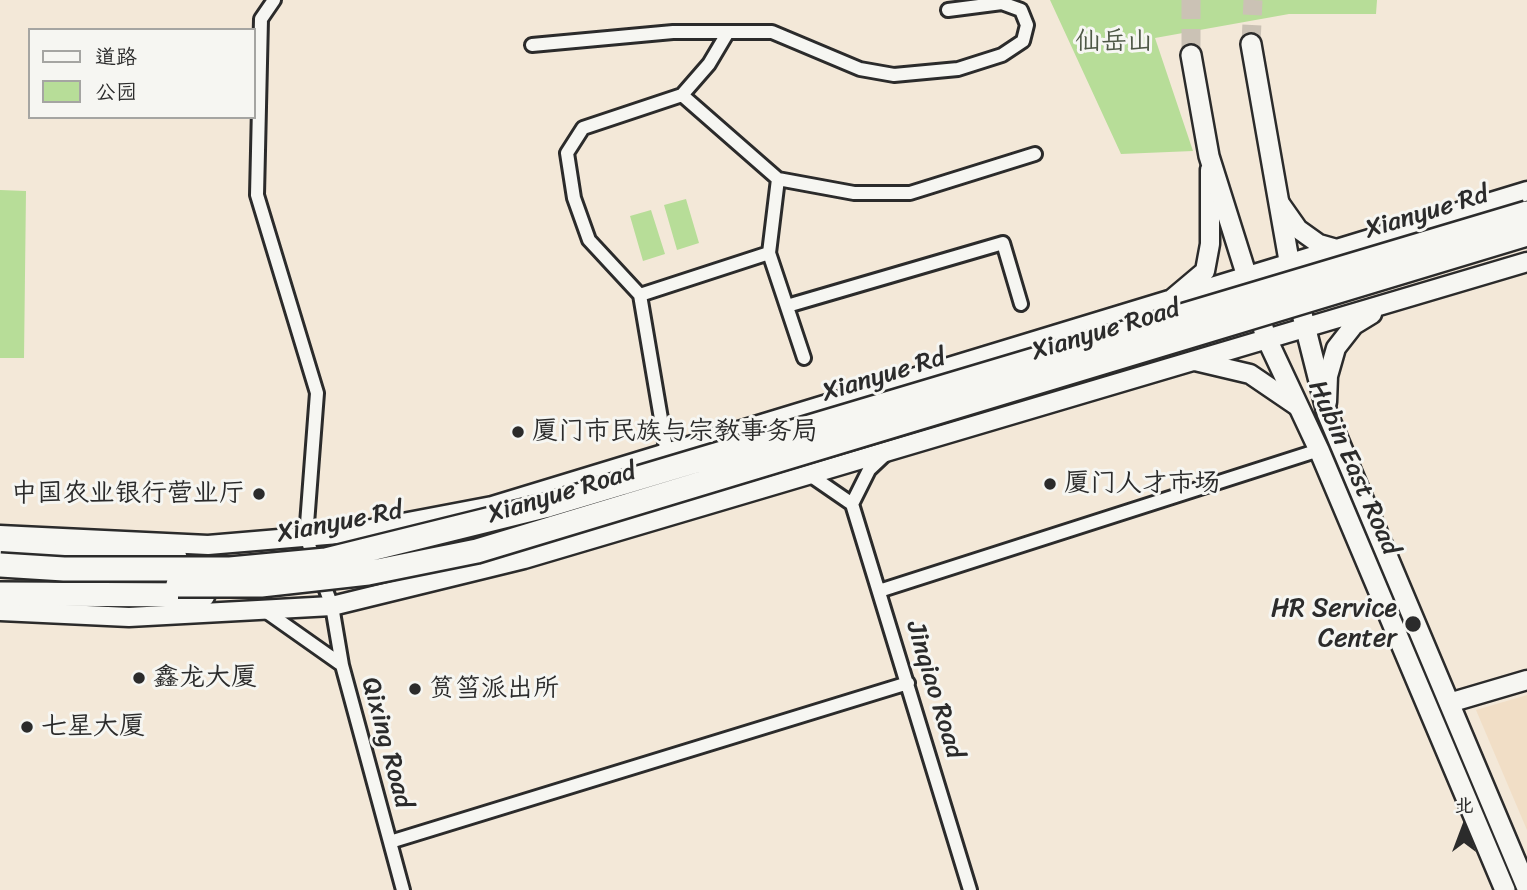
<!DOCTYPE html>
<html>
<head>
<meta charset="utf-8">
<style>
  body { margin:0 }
  #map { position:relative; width:1527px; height:890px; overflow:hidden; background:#f3e8d8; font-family:Sriracha,"LXGW WenKai TC",sans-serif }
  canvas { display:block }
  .legend { position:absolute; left:28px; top:28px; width:228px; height:91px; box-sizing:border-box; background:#f6f6f2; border:2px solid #a5a5a2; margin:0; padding:9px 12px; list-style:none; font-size:21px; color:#2b2b2b }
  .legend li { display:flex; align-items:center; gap:14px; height:35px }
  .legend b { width:35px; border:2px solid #a5a5a2 }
  .north { position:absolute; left:1429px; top:792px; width:70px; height:70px; -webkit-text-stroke:5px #f6f6f2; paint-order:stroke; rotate:0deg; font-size:19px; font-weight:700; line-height:28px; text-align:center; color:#2b2b2b }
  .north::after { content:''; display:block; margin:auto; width:24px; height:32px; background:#2b2b2b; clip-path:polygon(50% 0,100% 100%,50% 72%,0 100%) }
</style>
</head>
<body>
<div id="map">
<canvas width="1527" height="890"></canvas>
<ul class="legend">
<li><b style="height:9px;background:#f6f6f2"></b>道路</li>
<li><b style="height:19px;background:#b7dd98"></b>公园</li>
</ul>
<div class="north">北</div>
</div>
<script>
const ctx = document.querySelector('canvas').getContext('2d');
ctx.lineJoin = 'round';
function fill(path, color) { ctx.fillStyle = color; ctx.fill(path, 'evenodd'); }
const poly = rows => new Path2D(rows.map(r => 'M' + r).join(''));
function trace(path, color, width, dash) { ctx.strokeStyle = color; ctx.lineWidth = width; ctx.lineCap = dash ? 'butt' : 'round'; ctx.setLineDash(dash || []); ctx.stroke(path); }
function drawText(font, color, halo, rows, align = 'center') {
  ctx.font = font + ' Sriracha,"LXGW WenKai TC",sans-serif'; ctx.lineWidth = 6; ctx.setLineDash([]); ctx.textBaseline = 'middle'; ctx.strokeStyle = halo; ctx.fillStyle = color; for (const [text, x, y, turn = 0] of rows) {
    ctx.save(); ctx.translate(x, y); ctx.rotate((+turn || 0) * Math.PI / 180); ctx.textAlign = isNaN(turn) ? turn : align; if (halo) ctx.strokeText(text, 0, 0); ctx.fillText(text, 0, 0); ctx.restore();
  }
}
fill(poly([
  [1527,695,1527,830,1476,710]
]), '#f1dec6');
fill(poly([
  [1050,0,1377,0,1376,14,1289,14,1155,38,1193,151,1121,154],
  [0,190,26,191,24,358,0,358],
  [686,199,699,243,677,250,664,205],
  [651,210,665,254,643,261,630,216]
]), '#b7dd98');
trace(poly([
  [1191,0,1191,55],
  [1251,44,1253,0]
]), '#cbc2b5', 19, [19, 10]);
const street = poly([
  [274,0,261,19,257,195,317,393,306,537,332,606,342,665,403,890],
  [532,45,673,32,772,32,860,69,894,75,958,69,1002,55,1023,41,1027,25,1021,10,1002,3,948,10],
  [682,95,709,64,728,32],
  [778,179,769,253,804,358],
  [640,295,769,253],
  [787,306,1003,243,1021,304],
  [667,454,640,295,589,240,574,198,567,153,583,128,682,95,778,179,854,193,910,193,1035,154],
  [807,473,852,504],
  [852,504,970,890],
  [852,504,869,470,887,453],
  [879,591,1319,450],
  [264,610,342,665],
  [390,842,908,683]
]);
const secondary = poly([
  [1279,202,1298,229,1319,244,1340,250],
  [1173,298,1205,271,1210,244,1210,170],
  [1195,361,1250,374,1297,406],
  [1327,402,1328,376,1336,348,1354,325,1372,314],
  [0,535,208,545,350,533,492,506,1527,191],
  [0,611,129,617,332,606,524,559,1527,262],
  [1449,703,1527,680]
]);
const primary = poly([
  [1251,44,1290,266,1327,413,1527,888],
  [1191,55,1209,156,1266,337,1319,450,1505,890]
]);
const highway = poly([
  [0,552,78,558,175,558],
  [0,594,203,595]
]);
trace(street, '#2b2b2b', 18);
trace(secondary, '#2b2b2b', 23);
trace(primary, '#2b2b2b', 24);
trace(highway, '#2b2b2b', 28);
trace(street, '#f6f6f2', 12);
trace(secondary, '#f6f6f2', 18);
trace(primary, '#f6f6f2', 19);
trace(highway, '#f6f6f2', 23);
const highwayBridge = poly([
  [0,565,64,569,230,569,326,560,548,505,1527,213],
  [178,585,261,585,368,573,477,551,1527,234]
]);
trace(highwayBridge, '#2b2b2b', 28, []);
trace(highwayBridge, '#f6f6f2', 23);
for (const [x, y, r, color] of [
  [518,432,7,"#2b2b2b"],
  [1050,484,7,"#2b2b2b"],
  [259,494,7,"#2b2b2b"],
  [1413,624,9,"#2b2b2b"],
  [139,678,7,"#2b2b2b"],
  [415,689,7,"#2b2b2b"],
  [27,727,7,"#2b2b2b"]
]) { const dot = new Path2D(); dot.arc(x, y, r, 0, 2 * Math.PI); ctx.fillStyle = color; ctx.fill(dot); trace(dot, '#f6f6f2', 2.5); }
drawText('26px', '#4e5846', '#f6f6f2', [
  ["仙岳山",1114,42]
]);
drawText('26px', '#2b2b2b', '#f6f6f2', [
  ["Xianyue Rd",1427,213,-17],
  ["Xianyue Road",1106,331,-17],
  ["Xianyue Rd",884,376,-17],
  ["Hubin East Road",1353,468,66],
  ["Xianyue Road",562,494,-17],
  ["Xianyue Rd",340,523,-11],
  ["Jinqiao Road",934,690,73],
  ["Qixing Road",386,743,75]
]);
drawText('26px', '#2b2b2b', '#f6f6f2', [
  ["厦门市民族与宗教事务局",532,432],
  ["厦门人才市场",1064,484],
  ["中国农业银行营业厅",245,494,"right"],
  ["HR Service",1397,609,"right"],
  ["Center",1397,639,"right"],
  ["鑫龙大厦",153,678],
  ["筼筜派出所",429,689],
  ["七星大厦",41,727]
], 'left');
</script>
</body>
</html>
